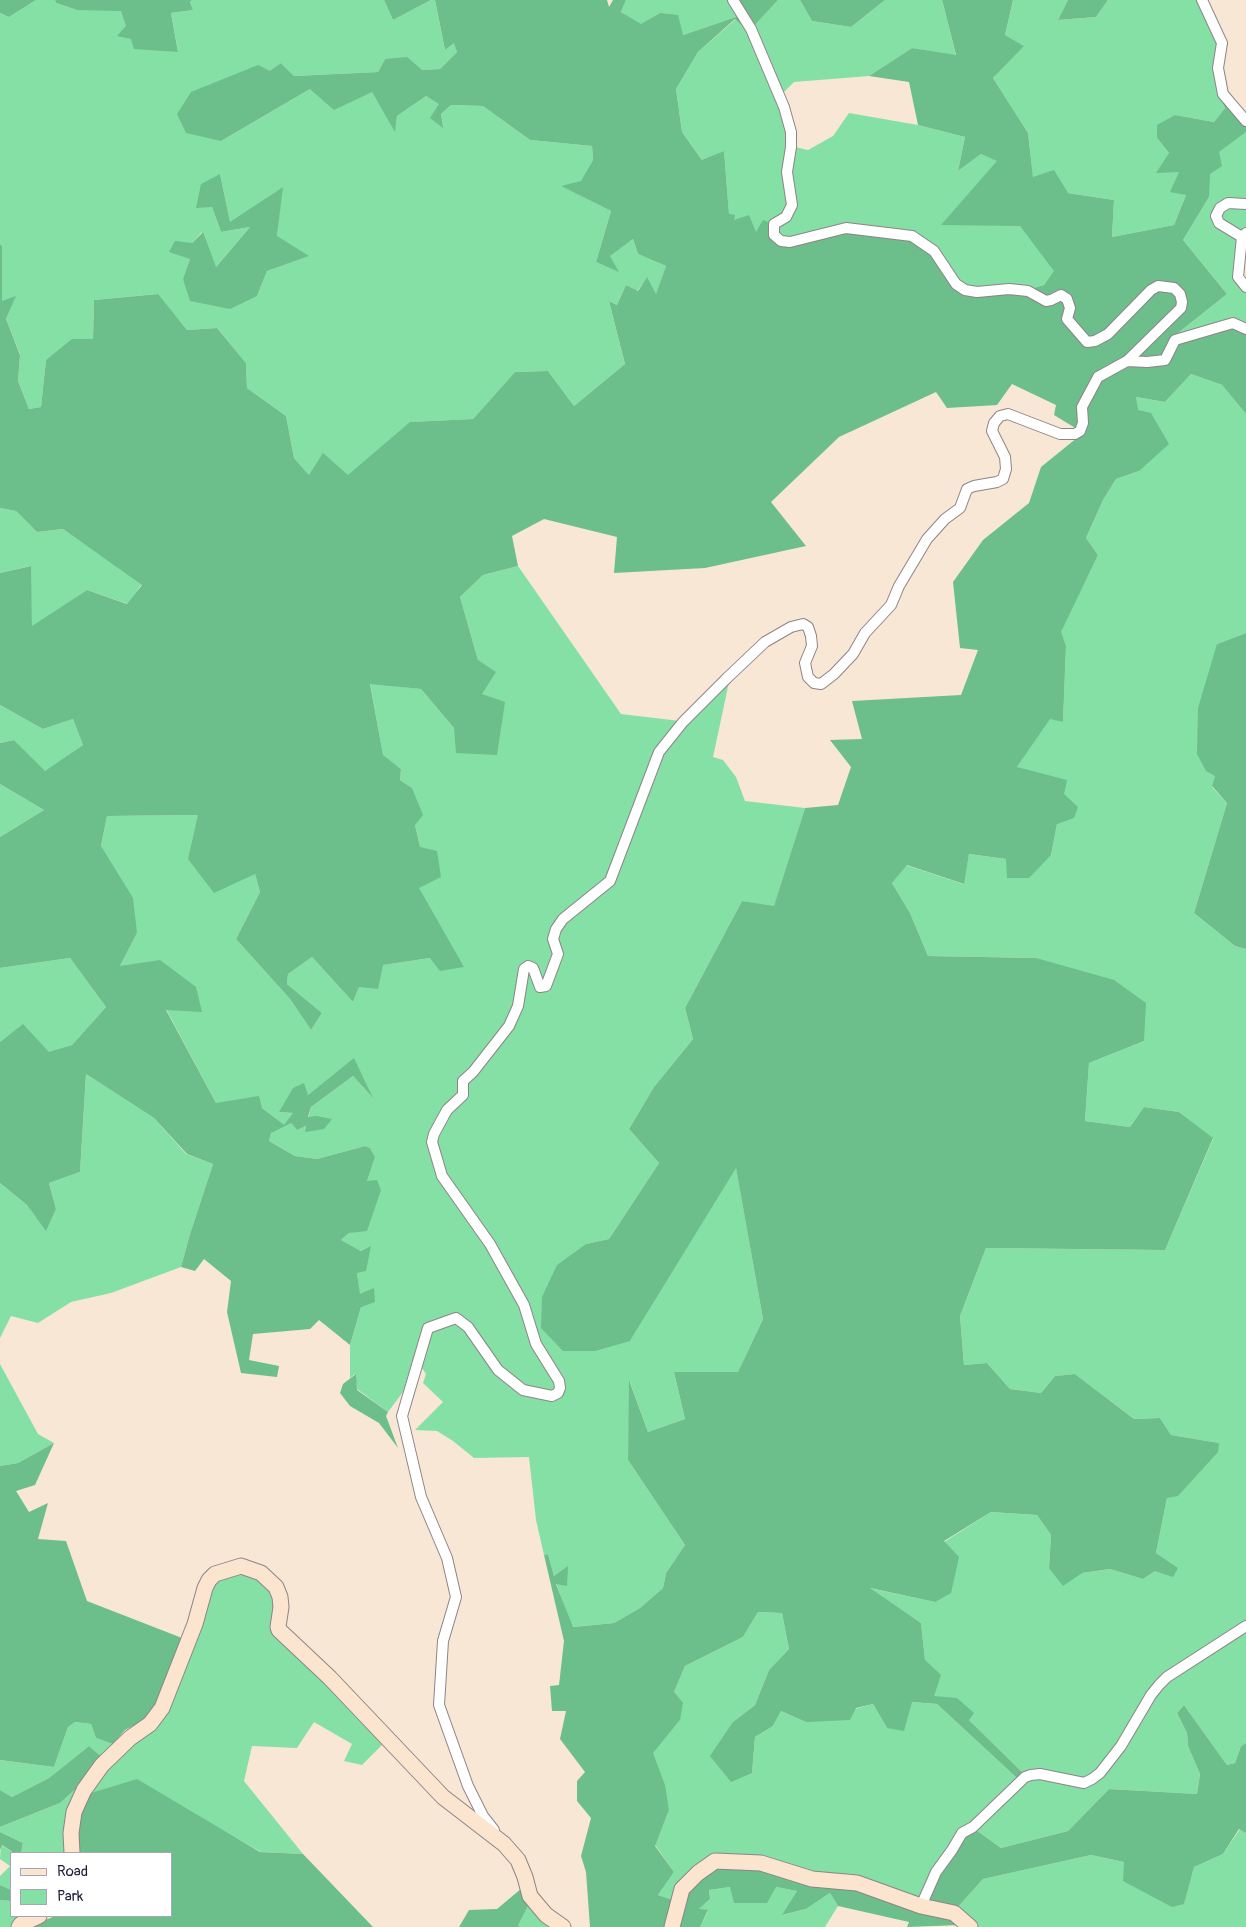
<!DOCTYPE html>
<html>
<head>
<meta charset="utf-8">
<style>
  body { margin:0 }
  #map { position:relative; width:1246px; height:1927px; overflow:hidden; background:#f8e7d5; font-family:Pangolin,sans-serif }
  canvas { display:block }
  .legend { position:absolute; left:10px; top:1852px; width:162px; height:65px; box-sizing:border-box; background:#fff; border:1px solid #a7a7b1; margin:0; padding:6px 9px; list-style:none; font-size:15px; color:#22223b }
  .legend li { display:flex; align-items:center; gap:10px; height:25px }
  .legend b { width:25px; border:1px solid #a7a7b1 }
</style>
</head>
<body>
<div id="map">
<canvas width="1246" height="1927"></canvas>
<ul class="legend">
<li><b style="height:6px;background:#fce5cf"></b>Road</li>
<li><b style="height:14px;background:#85e0a6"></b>Park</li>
</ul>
</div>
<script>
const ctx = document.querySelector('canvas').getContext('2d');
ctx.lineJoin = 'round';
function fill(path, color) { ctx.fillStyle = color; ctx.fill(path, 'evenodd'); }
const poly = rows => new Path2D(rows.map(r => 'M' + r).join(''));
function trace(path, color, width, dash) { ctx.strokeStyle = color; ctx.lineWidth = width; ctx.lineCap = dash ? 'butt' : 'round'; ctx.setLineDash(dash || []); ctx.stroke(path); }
fill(poly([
  [36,0,55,0,56,3,77,10,121,10,131,39,178,51,171,13,193,10,190,2,192,0,384,0,393,20,431,0,435,0,445,50,455,42,457,52,440,69,422,70,385,59,378,72,294,76,281,63,221,141,310,89,372,92,395,130,397,116,426,96,440,104,443,128,441,114,451,105,483,106,530,140,592,146,593,160,581,182,562,186,611,211,596,262,618,271,609,256,633,239,638,254,666,266,656,295,647,278,637,291,626,285,617,305,609,301,625,364,574,406,548,371,515,372,473,419,411,422,348,476,309,475,294,458,286,416,247,388,246,363,217,328,187,330,157,294,94,300,93,339,46,360,41,407,29,409,18,381,20,354,6,319,15,297,2,302,2,246,0,244,0,13,9,17],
  [220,174,230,223,282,188,277,237,308,256,267,271,257,296,183,280,190,259,192,243,202,232,215,268,250,227,221,232,212,207],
  [626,0,729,0,739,16,683,35,660,13,641,25,621,12],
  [778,0,800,0,812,21,851,27,885,0,942,0,956,56,912,48,869,76,794,82,782,94,754,26],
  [1013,0,1068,0,1058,20,1096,17,1108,0,1198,0,1218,43,1220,96,1225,108,1214,122,1175,115,1157,138,1169,153,1179,172,1186,195,1174,225,1112,237,1114,200,1068,193,1033,178,1028,133,993,78,1023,46,1005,35],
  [736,19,747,30,780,108,787,132,788,205,783,215,756,232,734,220,729,215,724,151,703,161,682,132,676,89,698,52],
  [849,113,918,125,965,137,958,171,981,154,998,161,1020,225,1055,271,1044,285,1030,289,967,287,845,225,789,238,783,237,778,233,778,227,789,220,791,172,795,147,808,150,833,136],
  [1246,132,1246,200,1240,200,1213,216,1238,239,1234,278,1246,293,1246,325,1173,337,1227,294,1183,240,1209,197,1209,174,1218,152],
  [1229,207,1246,208,1246,227,1241,232,1222,221,1220,216,1223,211],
  [1191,374,1222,385,1246,414,1246,633,1217,644,1215,776,1212,787,1227,803,1194,913,1235,946,1246,949,1246,1743,1241,1746,1235,1763,1227,1765,1184,1705,1177,1713,1187,1733,1188,1746,1200,1774,1197,1794,1109,1789,1068,1831,1001,1848,976,1830,1028,1780,1021,1771,969,1720,934,1696,925,1660,921,1623,869,1588,935,1602,944,1542,991,1512,1037,1515,1051,1535,1049,1568,1082,1573,1110,1569,1143,1579,1155,1571,1177,1568,1156,1553,1167,1498,1219,1443,1171,1435,1160,1418,1134,1419,1075,1374,1055,1376,1041,1393,1010,1389,987,1363,964,1365,960,1316,986,1248,1165,1250,1213,1139,1179,1112,1144,1107,1130,1127,1085,1121,1089,1063,1144,1041,1036,958,928,956,910,913,892,883,906,865,963,884,969,854,1006,859,1051,855,1057,824,1017,767,1050,718,1063,722,1066,646,1060,632,1098,555,1086,538,1103,500,1116,479,1139,471,1136,397,1165,402],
  [0,508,16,511,37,532,63,529,142,584,128,604,87,590,32,627,30,566,0,573],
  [518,566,621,714,680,721,656,751,607,879,554,924,554,954,542,983,529,962,506,1025,460,1091,428,1143,521,1307,556,1387,552,1392,524,1386,500,1367,457,1314,425,1326,403,1392,388,1412,357,1389,355,1374,350,1378,350,1345,361,1307,357,1273,370,1247,361,1251,341,1240,349,1233,375,1157,370,1148,365,1146,317,1159,295,1156,269,1141,271,1133,283,1125,262,1108,216,1103,166,1009,120,966,137,933,101,846,107,816,199,815,255,874,260,892,236,939,290,999,311,1030,322,1013,287,984,288,974,312,957,353,1002,359,987,382,965,430,958,419,888,420,847,415,825,412,788,400,780,401,769,383,756,370,683,421,689,454,728,482,694,478,660,460,597,483,575],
  [354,1059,371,1096,353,1076,311,1107,305,1132,306,1126,297,1130,291,1123,293,1113,279,1112,308,1095],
  [729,682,713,757,723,760,736,777,745,801,805,808,774,907,742,901,685,1008,693,1039,654,1087,629,1129,659,1163,609,1239,586,1244,630,1341,736,1167,763,1319,738,1372,674,1372,685,1419,648,1432,630,1382,628,1460,685,1545,666,1573,663,1588,640,1608,614,1623,572,1627,556,1583,568,1567,554,1576,548,1554,544,1555,536,1520,529,1457,474,1458,453,1441,437,1431,415,1430,443,1402,423,1383,426,1374,420,1365,431,1331,455,1322,466,1330,521,1393,560,1396,539,1343,534,1322,445,1174,436,1142,437,1135,466,1083,513,1028,529,969,537,989,561,954,561,946,557,939,559,931,567,922,612,883,663,754,687,724],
  [0,705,43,729,73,719,83,745,45,772,14,740,0,743],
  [0,784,44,810,0,837],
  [70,958,106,1007,72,1045,49,1053,23,1025,0,1042,0,968],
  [86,1074,154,1118,186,1154,213,1164,190,1234,181,1267,111,1293,71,1302,38,1323,11,1316,0,1338,0,1183,27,1205,46,1230,56,1209,49,1183,80,1172],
  [0,1364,38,1434,54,1443,18,1463,0,1466],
  [241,1572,258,1578,271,1591,275,1608,273,1629,384,1743,362,1765,344,1761,352,1744,314,1722,297,1748,252,1746,244,1781,303,1854,261,1852,222,1830,88,1794,133,1739,154,1729,210,1590,221,1575],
  [758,1612,782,1613,789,1649,769,1670,755,1705,733,1722,752,1773,755,1737,773,1726,781,1711,806,1722,873,1704,887,1728,912,1702,937,1704,1018,1779,920,1899,812,1873,713,1855,673,1900,658,1895,674,1872,655,1845,669,1810,652,1753,680,1720,674,1692,685,1666,743,1637],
  [75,1722,91,1724,96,1738,113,1744,102,1757,89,1746,49,1778,12,1797,0,1790,0,1760,54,1767,68,1727],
  [79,1786,66,1853,21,1853,23,1843,0,1832,0,1827,60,1803],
  [1240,1829,1246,1833,1246,1927,978,1927,957,1908,983,1879,1091,1855,1124,1862,1184,1903,1194,1867,1223,1854],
  [1,1845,14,1853,11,1853,11,1890,0,1885,0,1876,10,1866,0,1859],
  [730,1887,776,1887,797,1891,783,1915,806,1909,830,1893,838,1906,825,1927,700,1927,708,1911,698,1910,710,1899,709,1890],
  [0,1900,11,1901,11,1916,22,1916,11,1927,0,1927],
  [529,1904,553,1927,520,1927,517,1925]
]), '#85e0a6');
fill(poly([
  [0,0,36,0,9,17,0,13],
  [55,0,192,0,190,2,193,10,171,13,178,52,134,49,131,39,117,36,126,26,121,11,77,10,56,3],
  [384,0,431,0,393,20],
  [435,0,607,0,609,7,613,0,626,0,621,12,641,24,660,13,678,15,683,35,739,16,747,30,735,19,698,52,676,89,682,132,702,160,724,151,729,214,735,215,734,220,749,215,756,232,763,220,771,223,779,244,846,232,911,240,931,254,953,286,1061,298,1085,345,1160,289,1173,292,1177,297,1177,306,1126,358,1095,375,1077,429,1054,415,1056,405,1012,384,997,405,947,408,936,392,839,437,771,502,806,546,705,568,614,573,617,537,544,519,512,536,518,566,483,575,460,597,478,660,496,672,482,694,505,702,497,755,456,753,454,728,421,689,370,684,383,755,401,769,400,780,412,788,423,815,415,825,420,847,437,851,441,877,419,888,464,967,440,971,430,958,383,965,378,989,359,987,353,1002,312,957,288,974,287,984,322,1013,311,1030,290,999,236,939,260,892,255,874,214,893,188,859,198,815,107,816,101,846,133,898,137,933,120,966,160,960,196,987,202,1012,166,1010,216,1103,259,1096,262,1108,284,1125,293,1113,279,1112,293,1088,304,1083,308,1095,354,1058,373,1098,353,1076,311,1107,308,1117,316,1116,332,1119,324,1129,305,1132,306,1126,297,1130,291,1123,271,1133,269,1141,295,1156,317,1159,365,1146,370,1148,375,1157,367,1181,377,1180,381,1190,367,1231,349,1233,341,1240,361,1251,371,1246,366,1271,357,1273,360,1294,374,1288,375,1302,361,1307,350,1345,319,1320,310,1329,253,1334,249,1360,279,1366,277,1377,241,1373,227,1312,231,1281,204,1259,195,1271,181,1267,190,1234,213,1164,187,1154,154,1118,86,1074,80,1172,49,1183,56,1209,46,1231,27,1205,0,1183,0,1042,23,1024,49,1052,72,1045,106,1007,70,958,0,968,0,837,44,810,0,784,0,743,14,740,45,771,83,745,73,719,43,729,0,705,0,573,31,566,32,626,87,590,127,604,142,585,63,529,37,532,16,511,0,508,0,244,2,246,2,301,16,296,6,319,20,355,18,381,29,409,41,407,46,360,72,339,93,339,94,300,158,294,187,330,217,328,246,363,247,388,286,416,294,458,309,475,323,453,348,475,410,422,473,419,515,372,548,371,574,406,625,364,609,301,617,305,626,285,638,291,647,277,656,294,666,266,638,254,633,239,610,256,619,272,596,262,611,211,561,186,581,181,593,160,592,146,530,140,483,106,451,105,441,114,443,128,430,118,439,104,426,96,397,116,395,132,372,92,334,110,310,89,221,141,186,133,177,114,191,92,258,65,270,71,281,63,294,76,378,72,385,59,407,57,422,70,440,69,457,52,454,43,445,50],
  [737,0,778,0,754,26],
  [800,0,885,0,851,27,812,21],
  [942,0,1013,0,1005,35,1024,46,993,78,1028,133,1033,177,1054,170,1068,193,1114,200,1112,237,1174,225,1186,195,1170,192,1179,172,1156,173,1169,153,1157,138,1157,125,1175,115,1214,122,1225,108,1220,96,1246,127,1246,132,1219,152,1222,166,1210,174,1209,197,1183,240,1227,294,1173,337,1163,357,1135,358,1184,310,1176,285,1168,282,1157,282,1105,332,1095,338,1087,339,1070,319,1069,297,1051,299,1030,289,1044,285,1054,271,1020,226,941,225,997,161,981,154,958,171,965,137,918,125,909,82,869,76,912,48,956,55],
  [1068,0,1108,0,1096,17,1058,20],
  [220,174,230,222,283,187,277,236,309,256,267,271,257,296,230,309,190,301,183,279,190,259,169,252,175,241,192,243,203,232,216,267,250,227,221,232,212,207,196,208,201,184],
  [1232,327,1246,333,1246,414,1222,385,1191,374,1165,402,1136,397,1138,410,1151,413,1169,444,1139,471,1116,479,1103,500,1086,538,1098,555,1061,632,1066,646,1063,722,1050,719,1017,767,1067,780,1064,794,1078,807,1074,818,1057,824,1051,855,1029,878,1007,878,1006,859,969,854,964,884,907,865,892,883,910,913,928,956,1036,958,1114,980,1146,1003,1144,1041,1089,1063,1085,1121,1130,1127,1144,1107,1179,1112,1213,1138,1165,1250,986,1248,960,1316,964,1365,987,1363,1010,1389,1041,1393,1055,1376,1075,1374,1134,1419,1160,1418,1171,1435,1219,1443,1218,1452,1178,1496,1167,1498,1156,1553,1178,1568,1173,1577,1155,1571,1143,1579,1110,1569,1082,1573,1063,1586,1049,1568,1051,1535,1037,1515,991,1512,944,1541,959,1557,951,1593,935,1602,870,1588,921,1623,925,1660,941,1675,934,1696,957,1698,974,1713,969,1720,1021,1771,1023,1774,1018,1779,937,1704,912,1702,904,1731,887,1728,873,1704,856,1708,850,1720,806,1722,781,1711,773,1726,755,1737,752,1773,731,1782,710,1756,733,1722,755,1705,769,1670,789,1649,782,1613,758,1612,743,1637,685,1666,674,1692,683,1703,680,1720,653,1753,665,1785,669,1810,655,1846,674,1872,658,1895,673,1900,665,1927,590,1927,586,1872,581,1856,591,1818,577,1801,577,1781,585,1772,560,1739,566,1711,552,1711,550,1686,559,1685,564,1641,544,1555,548,1554,554,1576,568,1566,567,1586,556,1584,573,1627,614,1623,640,1608,663,1588,666,1573,685,1545,628,1460,629,1380,648,1432,685,1419,674,1372,738,1372,763,1319,736,1168,630,1341,595,1351,563,1351,541,1328,542,1297,557,1265,586,1244,609,1239,659,1163,629,1129,654,1087,693,1039,685,1008,742,901,774,906,805,808,838,805,851,767,830,740,862,739,852,701,961,695,978,650,960,648,953,582,983,540,1029,503,1041,467,1083,433,1086,407,1101,380,1128,365,1166,364,1178,342],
  [1246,633,1246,949,1235,946,1194,913,1227,803,1212,786,1215,776,1206,771,1197,754,1198,708,1217,644],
  [356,1374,357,1390,388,1412,386,1416,398,1448,379,1423,350,1406,340,1393,343,1384],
  [54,1443,35,1485,16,1491,29,1512,48,1503,38,1539,66,1541,87,1601,182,1638,156,1705,146,1719,125,1730,113,1744,96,1738,91,1724,75,1722,68,1727,54,1767,0,1760,0,1466,18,1463],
  [1184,1705,1227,1765,1235,1763,1241,1746,1246,1743,1246,1833,1239,1829,1223,1854,1194,1867,1184,1904,1172,1907,1123,1881,1124,1862,1091,1855,983,1879,957,1908,927,1901,939,1873,965,1836,976,1830,1001,1848,1068,1831,1109,1789,1197,1794,1200,1774,1188,1746,1187,1733,1177,1713],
  [89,1746,102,1757,79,1786,60,1803,0,1827,0,1790,12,1797,49,1778],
  [137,1779,260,1852,303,1854,373,1927,29,1927,55,1916,171,1916,171,1853,78,1853,77,1833,79,1815,88,1794],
  [0,1832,23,1843,21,1853,14,1853,2,1845,0,1850],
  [717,1867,760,1870,854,1887,951,1919,959,1925,907,1927,909,1922,838,1906,830,1893,806,1909,782,1915,797,1891,776,1887,767,1903,734,1903,730,1887,709,1890,710,1899,699,1909,708,1910,700,1927,678,1927,687,1893],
  [0,1885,11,1890,11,1901,0,1900],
  [522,1888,529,1904,518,1925,520,1927,459,1927,469,1910,497,1909]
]), '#6cbe8b');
const street = poly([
  [733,0,751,29,784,107,791,132,791,147,787,172,792,205,786,217,774,224,774,235,781,241,790,242,846,228,912,236,934,251,956,284,965,290,977,292,1009,289,1028,291,1046,301,1051,300,1061,295,1067,299,1070,308,1067,319,1087,342,1095,341,1108,334,1151,290,1158,286,1174,288,1180,294,1182,302,1181,308,1127,361],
  [1202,0,1222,43,1218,68,1223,94,1246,121],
  [1246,233,1242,237,1238,277,1246,287],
  [1242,237,1219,223,1216,216,1220,208,1228,203,1246,204],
  [494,1830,483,1816,468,1786,439,1705,443,1641,456,1597,447,1558,421,1497,402,1416,428,1328,456,1318,468,1327,498,1370,523,1390,552,1396,558,1393,560,1388,559,1381,536,1344,524,1305,490,1244,442,1176,432,1142,434,1134,447,1110,463,1095,463,1081,473,1072,509,1026,518,1006,524,969,528,966,533,968,540,987,546,986,558,954,553,939,556,929,563,919,610,881,659,752,683,722,727,678,765,642,791,627,803,624,808,627,811,636,812,646,805,663,808,677,814,683,821,684,834,674,853,654,865,633,891,605,899,586,927,539,945,519,960,508,967,489,974,486,997,482,1003,479,1006,469,1005,457,992,431,994,423,1000,416,1008,414,1060,434,1075,434,1080,431,1083,423,1082,407,1098,377,1127,361,1147,362,1165,360,1175,340,1233,323,1246,329],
  [921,1906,936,1872,952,1850,962,1833,973,1827,1025,1777,1031,1775,1040,1774,1084,1783,1092,1779,1100,1773,1121,1746,1151,1695,1159,1685,1167,1677,1246,1626]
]);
const secondary = poly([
  [72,1853,71,1833,74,1812,84,1790,102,1765,130,1738,150,1724,162,1708,195,1624,205,1588,209,1580,215,1574,241,1566,261,1573,276,1587,280,1597,281,1607,278,1627,279,1630,330,1678,443,1797,504,1844,518,1860,525,1877,530,1896,546,1915,563,1927],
  [19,1927,21,1924,39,1916],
  [672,1927,682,1889,698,1873,715,1861,761,1863,812,1879,857,1883,921,1906,954,1913,970,1927]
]);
trace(street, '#8d8488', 12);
trace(secondary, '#8d8488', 17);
trace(street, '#fff', 10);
trace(secondary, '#fce5cf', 15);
</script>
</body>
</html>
